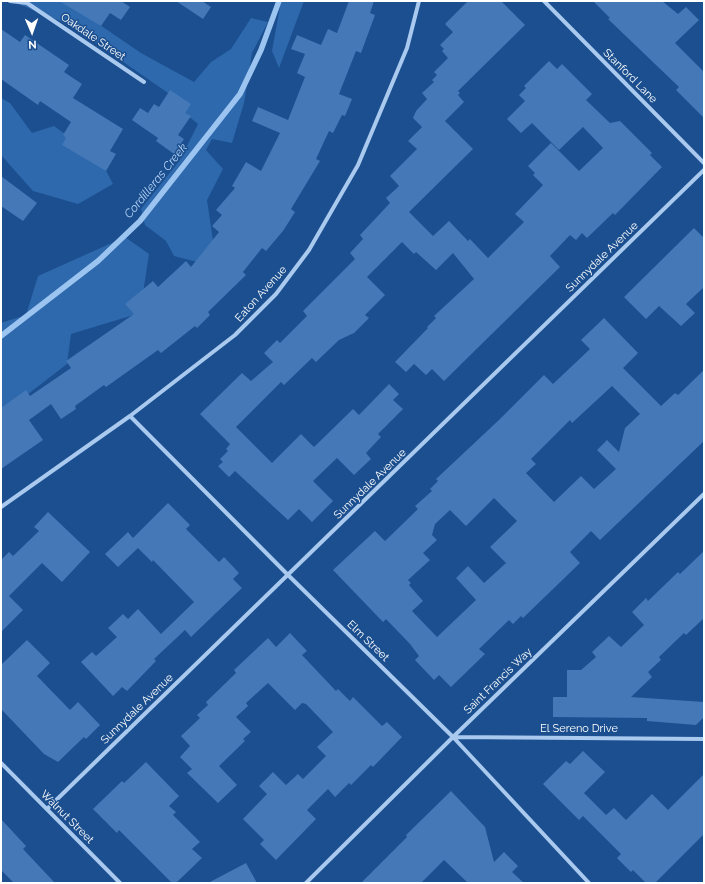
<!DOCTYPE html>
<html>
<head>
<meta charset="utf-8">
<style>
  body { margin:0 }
  #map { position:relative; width:705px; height:884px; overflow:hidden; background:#1b4f8f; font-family:Raleway,sans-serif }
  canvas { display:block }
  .frame { position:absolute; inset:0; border:2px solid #fff; pointer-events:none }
  .north { position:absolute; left:12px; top:12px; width:40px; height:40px; -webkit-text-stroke:3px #1b4f8f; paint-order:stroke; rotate:178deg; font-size:11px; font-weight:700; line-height:16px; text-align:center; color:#fff }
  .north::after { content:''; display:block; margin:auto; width:14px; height:18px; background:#fff; clip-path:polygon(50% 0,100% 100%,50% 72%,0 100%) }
</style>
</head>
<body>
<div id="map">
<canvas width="705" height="884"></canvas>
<div class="frame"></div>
<div class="north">N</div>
</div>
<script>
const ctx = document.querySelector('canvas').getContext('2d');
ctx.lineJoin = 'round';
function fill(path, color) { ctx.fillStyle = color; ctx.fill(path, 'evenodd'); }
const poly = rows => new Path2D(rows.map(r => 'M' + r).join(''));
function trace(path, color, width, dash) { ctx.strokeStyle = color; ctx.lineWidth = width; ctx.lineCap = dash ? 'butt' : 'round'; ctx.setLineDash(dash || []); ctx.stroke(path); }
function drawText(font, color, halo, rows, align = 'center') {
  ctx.font = font + ' Raleway,sans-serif'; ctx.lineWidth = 3; ctx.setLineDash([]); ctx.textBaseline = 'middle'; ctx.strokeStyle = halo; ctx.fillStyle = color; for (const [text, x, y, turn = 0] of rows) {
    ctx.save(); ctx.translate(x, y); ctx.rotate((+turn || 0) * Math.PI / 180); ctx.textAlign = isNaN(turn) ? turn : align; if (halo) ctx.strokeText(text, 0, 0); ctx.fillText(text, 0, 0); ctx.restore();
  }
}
fill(poly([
  [11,1,65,1,141,53,194,82,211,62,231,49,251,18,268,22,252,53,244,103,232,143,212,139,206,150,223,169,207,200,214,247,201,263,174,256,166,241,145,225,141,209,180,160,198,124,182,111,168,93,70,25],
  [281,1,304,1,279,68,272,51],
  [1,98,10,103,32,133,54,126,100,159,113,184,78,204,33,191,1,155],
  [125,237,149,254,140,313,71,334,67,364,1,415,1,323,26,315,38,276]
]), '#2e69ad');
trace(poly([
  [1,336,98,261,140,221,240,94,261,50,279,1]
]), '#9cc4f0', 5.5);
fill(poly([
  [59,1,121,1,130,7,121,20,110,13,101,26],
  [176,1,202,1,211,7,203,19],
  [349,1,374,1,370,13,375,15,361,53,356,51,339,94,352,99,345,116,342,115,333,133,329,131,316,159,320,161,291,209,295,212,283,231,266,251,262,248,243,272,246,275,208,312,210,315,197,328,195,326,161,353,158,350,106,387,104,385,75,406,76,409,61,419,51,404,29,420,43,440,1,469,1,408,26,390,30,396,71,368,66,361,134,314,125,304,153,281,158,287,186,261,191,267,219,232,212,226,222,215,216,210,235,188,232,186,246,162,261,171,280,133,252,121,258,107,288,120,305,77,297,73,305,54,291,49,297,35,321,45,328,29,337,33],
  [468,1,501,1,525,25,458,91,460,93,458,95,464,102,445,121,473,149,409,212,433,236,449,221,468,241,470,239,488,258,524,222,515,214,543,185,533,175,535,173,528,166,551,143,579,171,603,148,583,127,559,150,532,123,521,133,507,119,525,101,519,95,526,88,524,86,549,61,557,69,562,64,592,94,586,100,610,123,620,121,652,153,650,155,662,167,615,215,613,213,587,238,582,233,576,240,570,235,550,256,560,267,444,381,432,369,426,375,414,364,406,372,395,362,428,328,427,327,436,318,434,316,474,279,453,253,436,270,416,252,414,254,402,242,367,277,385,295,365,315,369,318,354,333,339,340,316,362,312,358,284,385,281,382,236,427,272,463,301,434,314,447,353,409,359,415,389,384,399,394,393,400,403,409,378,434,381,437,366,453,371,459,354,475,337,458,313,481,333,501,312,522,299,509,288,520,235,471,229,477,218,466,223,462,220,459,228,451,226,449,230,444,200,414,242,373,251,381,273,362,264,353,277,340,280,343,307,316,303,311,355,259,350,253,363,239,360,235,390,203,386,198,399,186,390,176,417,149,408,141,422,127,413,118,416,111,427,99,422,93,434,82,432,80,437,75,434,72,448,58,442,51,444,49,440,45,453,32,445,24],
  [593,1,662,1,678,14,686,7,699,20,675,43,704,72,704,118,676,90,679,87,608,19,610,18],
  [1,29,20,42,25,35,69,65,64,72,82,84,73,98,123,129,110,151,116,154,106,171,62,145,66,138,63,135,71,122,40,101,38,105,1,79],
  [170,90,191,104,185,113,191,116,178,135,184,139,174,154,156,141,158,138,132,120,140,108,148,113,154,104,159,107],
  [1,176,37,203,23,221,1,206],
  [694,228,704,238,704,287,686,304,695,313,681,326,659,306,646,319,624,297],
  [604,318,638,353,623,368,661,406,675,393,678,395,704,370,704,441,600,540,591,531,570,552,580,563,523,618,521,616,513,624,509,620,479,649,485,654,451,687,439,675,434,680,415,660,419,656,410,644,386,619,383,622,333,570,375,531,385,541,418,509,415,506,432,491,430,489,438,481,436,479,500,419,544,375,553,384,590,349,581,340],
  [612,386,640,414,625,428,619,452,607,440,597,450,616,469,594,489,581,476,554,502,526,473,536,464,531,459,570,420,572,423],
  [494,498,517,521,490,547,506,563,484,583,468,566,456,578,476,600,437,637,412,611,423,601,409,585,411,583,408,580,430,560,423,553,437,540,432,535,435,524,450,510,466,526],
  [168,503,190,525,186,529,219,562,224,557,239,573,233,579,242,588,191,637,185,630,154,659,156,661,127,691,122,687,113,696,81,662,92,652,96,656,117,637,108,628,123,614,128,619,138,609,161,634,194,602,153,560,152,562,138,548,118,567,105,554,128,532,133,538],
  [48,512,90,552,62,582,42,563,9,596,23,610,1,632,1,560,9,552,13,556,39,531,34,527],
  [704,551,704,618,686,635,684,633,659,657,661,660,648,672,652,677,631,697,704,702,704,717,696,725,647,721,647,718,553,717,553,697,567,697,567,670,581,670,596,657,592,652,609,636,621,647,644,625,632,612,646,598,648,601,678,572,680,574],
  [290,633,307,651,302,655,336,691,338,689,350,701,353,697,382,726,387,722,402,737,373,767,371,765,351,785,349,783,335,797,328,789,307,810,316,819,276,860,260,844,264,840,243,819,267,794,259,786,273,772,286,785,298,774,303,779,326,756,317,747,333,732,306,704,302,703,295,710,268,683,246,703,248,706,236,717,251,732,243,739,245,741,219,766,237,785,218,803,187,773,192,769,180,757,190,746,181,736,200,718,197,715,208,705,206,702,236,673,234,670,268,638,276,647],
  [27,640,50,663,37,676,70,710,78,702,100,725,86,739,84,737,58,762,44,754,1,709,1,665],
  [583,751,605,772,584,793,606,815,614,808,626,820,652,794,668,810,704,774,704,834,655,883,646,883,633,870,631,872,617,858,621,854,583,816,579,820,543,784,566,761,570,764],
  [146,762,179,796,169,806,176,812,173,815,200,842,192,849,202,858,176,883,172,883,119,830,117,833,93,809,122,781,124,783],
  [451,791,485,827,494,862,504,852,518,866,512,872,524,883,468,883,444,860,421,883,361,883,407,837,406,835],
  [1,819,26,846,23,849,55,883,14,883,1,870],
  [246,863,257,883,208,883]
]), '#4478b7');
trace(poly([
  [10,1,27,3,144,82],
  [544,1,704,163],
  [130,416,288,575,453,737,589,883],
  [1,507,130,416,235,335,276,294,309,250,358,165,407,48,419,1],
  [454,737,704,739],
  [1,763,120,883],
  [47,809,704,170],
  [306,883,453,737,704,494]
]), '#a9c9ee', 4);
drawText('11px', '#fff', '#1b4f8f', [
  ["Oakdale Street",93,37,34],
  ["Stanford Lane",630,76,45],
  ["Sunnydale Avenue",602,257,-44],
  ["Eaton Avenue",261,294,-48],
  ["Sunnydale Avenue",370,484,-44],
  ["Elm Street",368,641,44],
  ["Saint Francis Way",498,681,-44],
  ["Sunnydale Avenue",137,709,-44],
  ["El Sereno Drive",579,729],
  ["Walnut Street",67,817,45]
]);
drawText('italic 12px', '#b5d3f5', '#1b4f8f', [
  ["Cordilleras Creek",156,181,-51]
]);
</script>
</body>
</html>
